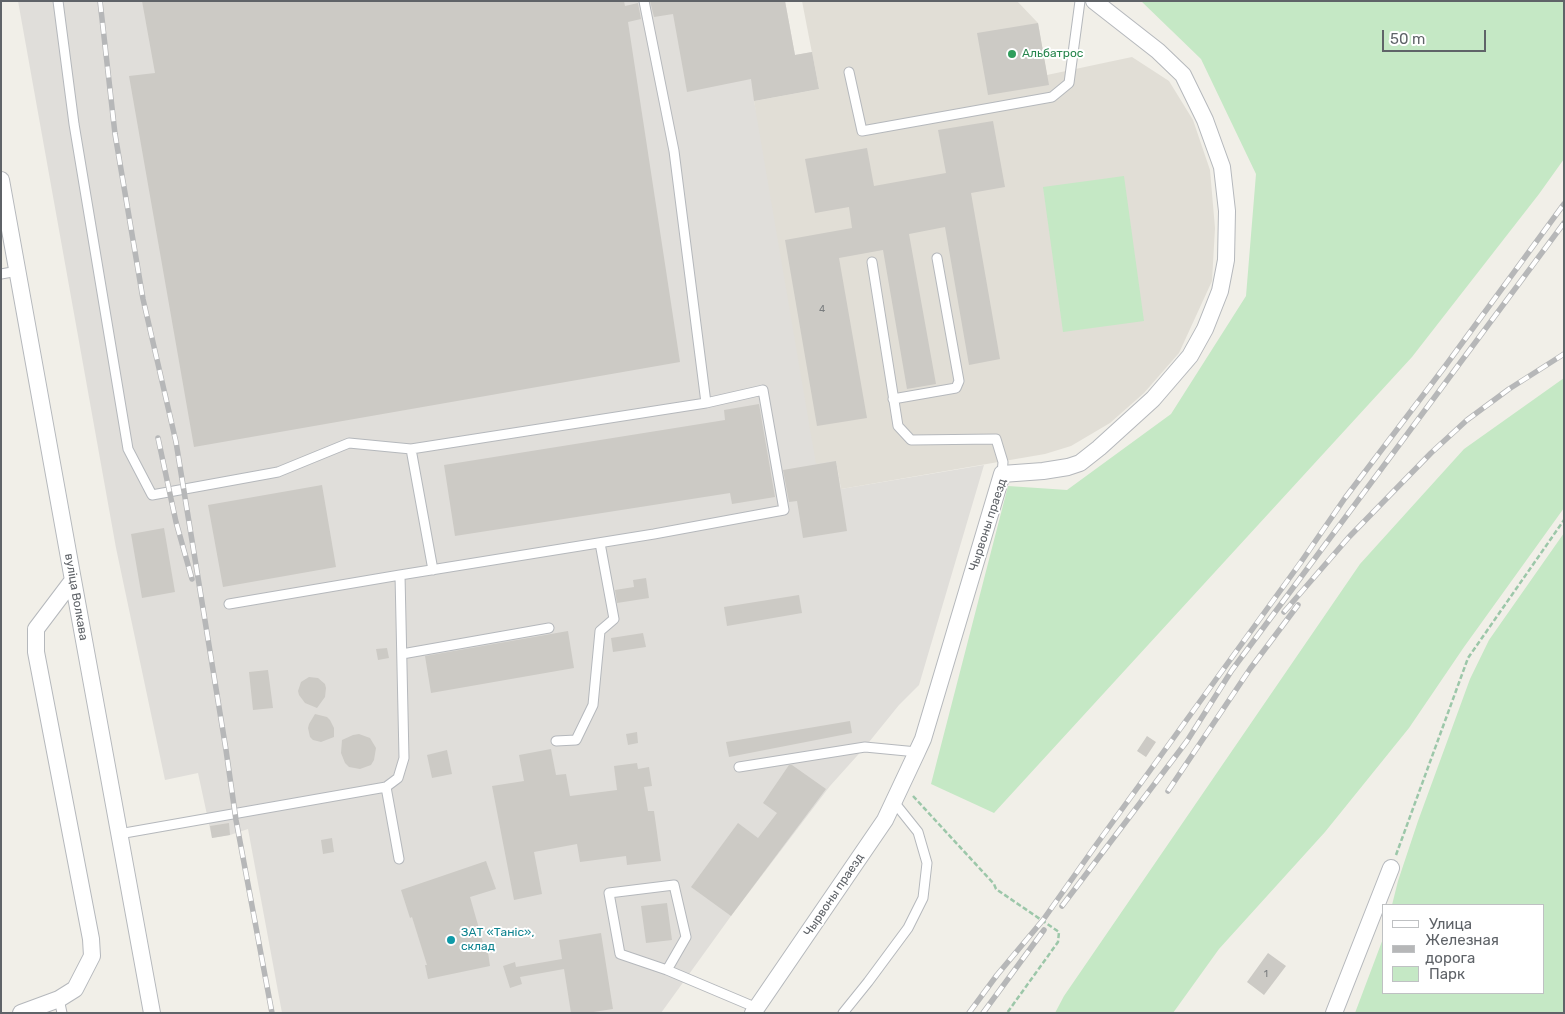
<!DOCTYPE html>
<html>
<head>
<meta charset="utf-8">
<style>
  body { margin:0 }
  #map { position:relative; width:1565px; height:1014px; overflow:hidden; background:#f1efe8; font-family:Rubik,sans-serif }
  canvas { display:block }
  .frame { position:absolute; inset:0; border:2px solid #5f6368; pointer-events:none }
  .legend { position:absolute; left:1382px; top:904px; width:162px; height:90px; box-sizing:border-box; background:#fff; border:1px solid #bfc1c3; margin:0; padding:6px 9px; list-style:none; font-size:15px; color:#5f6368 }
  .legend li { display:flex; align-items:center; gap:10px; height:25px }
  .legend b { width:25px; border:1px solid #bfc1c3 }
  .scale { position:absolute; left:1382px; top:30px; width:104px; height:22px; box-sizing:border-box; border:2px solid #5f6368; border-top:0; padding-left:6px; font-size:15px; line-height:18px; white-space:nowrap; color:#5f6368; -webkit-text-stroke:4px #fff; paint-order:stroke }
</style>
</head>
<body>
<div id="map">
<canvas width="1565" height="1014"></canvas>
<div class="frame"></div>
<ul class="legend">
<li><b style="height:6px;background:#fff"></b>Улица</li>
<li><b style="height:6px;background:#b6b7b8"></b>Железная дорога</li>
<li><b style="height:14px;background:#c5e8c5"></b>Парк</li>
</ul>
<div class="scale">50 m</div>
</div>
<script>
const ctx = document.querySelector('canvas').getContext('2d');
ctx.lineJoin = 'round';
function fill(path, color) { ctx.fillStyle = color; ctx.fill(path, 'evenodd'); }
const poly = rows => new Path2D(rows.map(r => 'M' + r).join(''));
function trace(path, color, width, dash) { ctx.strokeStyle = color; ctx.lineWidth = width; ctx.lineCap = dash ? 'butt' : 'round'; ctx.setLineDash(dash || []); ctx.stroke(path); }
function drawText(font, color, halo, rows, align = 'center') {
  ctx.font = font + ' Rubik,sans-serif'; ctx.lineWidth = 4; ctx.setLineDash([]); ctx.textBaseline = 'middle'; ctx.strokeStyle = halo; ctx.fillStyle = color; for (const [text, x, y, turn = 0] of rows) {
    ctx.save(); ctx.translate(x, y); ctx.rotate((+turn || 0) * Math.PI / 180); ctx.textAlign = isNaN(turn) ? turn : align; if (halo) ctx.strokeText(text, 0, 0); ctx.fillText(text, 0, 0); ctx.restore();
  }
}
fill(poly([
  [18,1,785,1,795,55,812,52,819,89,754,101,836,461,841,489,984,465,919,685,899,705,865,747,830,786,731,916,661,1013,282,1013,248,829,230,835,212,838,198,773,165,780,116,548]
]), '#e0deda');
fill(poly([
  [802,1,1017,1,1038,23,1047,75,1132,57,1169,81,1193,120,1210,170,1215,228,1212,281,1179,353,1144,393,1110,423,1071,446,1045,454,841,489,836,461,816,464,754,101,819,89]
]), '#e1ded6');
fill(poly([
  [1141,1,1564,1,1564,159,1539,194,1412,357,994,813,931,784,1008,486,1067,490,1171,414,1246,296,1256,174,1201,59],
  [1124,176,1144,321,1063,332,1043,187],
  [1564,378,1564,508,1464,647,1409,728,1325,832,1219,949,1173,1013,1055,1013,1064,996,1360,564,1464,449],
  [1564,533,1564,1013,1355,1013,1384,936,1384,993,1544,993,1544,905,1392,905,1398,881,1418,821,1470,679,1489,640]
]), '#c5e8c5');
fill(poly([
  [142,1,624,1,625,6,638,3,641,19,628,22,680,362,194,447,129,76,155,73],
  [650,1,785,1,795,55,812,52,819,89,754,101,751,79,687,92,673,14,654,17],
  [1038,23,1049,85,988,95,977,33],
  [993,121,1005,187,971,193,1000,359,969,365,945,227,909,234,936,384,907,389,883,250,839,258,867,418,817,426,785,240,852,228,849,207,815,213,805,159,867,148,874,186,946,173,938,130],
  [759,404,775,497,732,504,730,493,455,536,444,465,725,420,724,410],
  [836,461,847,531,803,538,797,501,789,502,783,470],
  [322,485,336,567,223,587,208,505],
  [164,528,175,592,142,598,131,534],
  [646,578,649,598,617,603,615,590,634,587,633,580],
  [799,595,802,613,727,626,724,607],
  [568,631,574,668,431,693,425,656],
  [643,633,646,647,613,652,611,638],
  [387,648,389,658,378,660,376,649],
  [268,670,273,708,253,710,249,672],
  [309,677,318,678,325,684,326,688,325,697,317,708,305,703,299,695,298,691,301,682],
  [315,714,327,717,330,720,334,728,334,737,321,742,313,740,310,737,308,728,309,724],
  [850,721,852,733,729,757,726,742],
  [637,732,638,743,628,745,626,734],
  [359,734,370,738,376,748,374,760,371,765,360,769,349,767,345,763,341,753,342,740,353,735],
  [1147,736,1156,742,1146,757,1137,751],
  [551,749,556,775,566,774,570,796,617,790,614,766,637,763,638,769,649,767,652,786,644,787,648,811,654,811,661,861,627,865,626,856,580,862,577,844,534,852,542,894,514,900,492,786,524,781,519,755],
  [447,750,452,774,432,778,427,755],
  [789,765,792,765,826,789,731,916,691,887,738,823,758,838,777,813,763,803],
  [229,823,230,835,212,838,210,826],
  [332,838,334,852,323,854,321,840],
  [486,861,496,889,470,897,486,953,488,952,490,966,428,979,425,965,427,965,412,917,410,918,401,890],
  [667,903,672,940,646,943,641,906],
  [601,933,613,1009,587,1013,571,1013,564,969,520,977,522,984,510,988,503,966,515,962,516,967,562,959,559,940],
  [1268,953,1286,966,1264,995,1247,982]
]), '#cccac5');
const lane = poly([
  [58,1,74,124,128,449,152,495,278,472,349,443,411,449],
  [849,72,862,131,1052,97,1069,83,1080,1],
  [872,262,898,426,911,440,996,439,1003,462,1002,474],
  [1,274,18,271],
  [893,399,956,388,959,381,937,258],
  [433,570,411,449,706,403],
  [229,604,400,575],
  [402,654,549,628],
  [556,741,576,740,593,705,600,631,614,619,600,543],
  [739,767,865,747,917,752],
  [386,787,399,859],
  [119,834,386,787,398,778,404,758,400,575,654,534,784,510,763,390,706,403,674,151,644,1],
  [667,970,686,937,674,885,609,893,620,954,667,970,757,1008],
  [59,999,62,1013],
  [843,1013,868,982,908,928,923,898,927,863,918,832,894,802]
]);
const street = poly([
  [1,180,73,580,152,1013],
  [21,1013,59,999,75,989,92,956,91,939,36,652,36,629,73,580],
  [753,1013,885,820,917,752,923,739,1002,474,1043,471,1068,467,1080,463,1099,448,1153,399,1190,356,1205,329,1220,291,1226,260,1227,211,1222,167,1205,120,1183,75,1158,51,1094,1],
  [1334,1013,1391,868]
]);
trace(lane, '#b5b8bc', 11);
trace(street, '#b5b8bc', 18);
trace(poly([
  [913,796,994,884,996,889,1059,932,1058,942,1007,1013],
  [1396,855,1468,658,1564,520]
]), '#9cc7a9', 2.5, [5, 2.5]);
trace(lane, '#fff', 9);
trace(street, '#fff', 16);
const rail = poly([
  [100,1,115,134,143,299,176,442,226,750,236,820,272,1013],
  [158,438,176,522,192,579],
  [1284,612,1349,537,1431,453,1467,420,1509,389,1564,354],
  [1168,791,1250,669,1298,605],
  [1062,906,1187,741,1232,670,1564,223],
  [969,1013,997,975,1043,920,1096,845,1301,562,1345,498,1446,365,1564,204],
  [983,1013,1044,930]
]);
trace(rail, '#b6b7b8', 5.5);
trace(rail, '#fff', 4, [11]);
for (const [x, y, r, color] of [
  [1012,54,5,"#2e9e5b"],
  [451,940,5,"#0f9aa8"]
]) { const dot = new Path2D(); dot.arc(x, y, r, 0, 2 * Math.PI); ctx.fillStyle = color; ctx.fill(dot); trace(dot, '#fff', 2); }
drawText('10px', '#7a7d7f', null, [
  ["4",822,309],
  ["1",1266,974]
]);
drawText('12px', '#27864d', '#fff', [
  ["Альбатрос",1022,54]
], 'left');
drawText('12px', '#5f6368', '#fff', [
  ["Чырвоны праезд",988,525,-72],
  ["вуліца Волкава",76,597,80],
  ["Чырвоны праезд",834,895,-56]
]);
drawText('12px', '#0d838f', '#fff', [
  ["ЗАТ «Таніс»,",461,933],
  ["склад",461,947]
], 'left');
</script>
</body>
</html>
